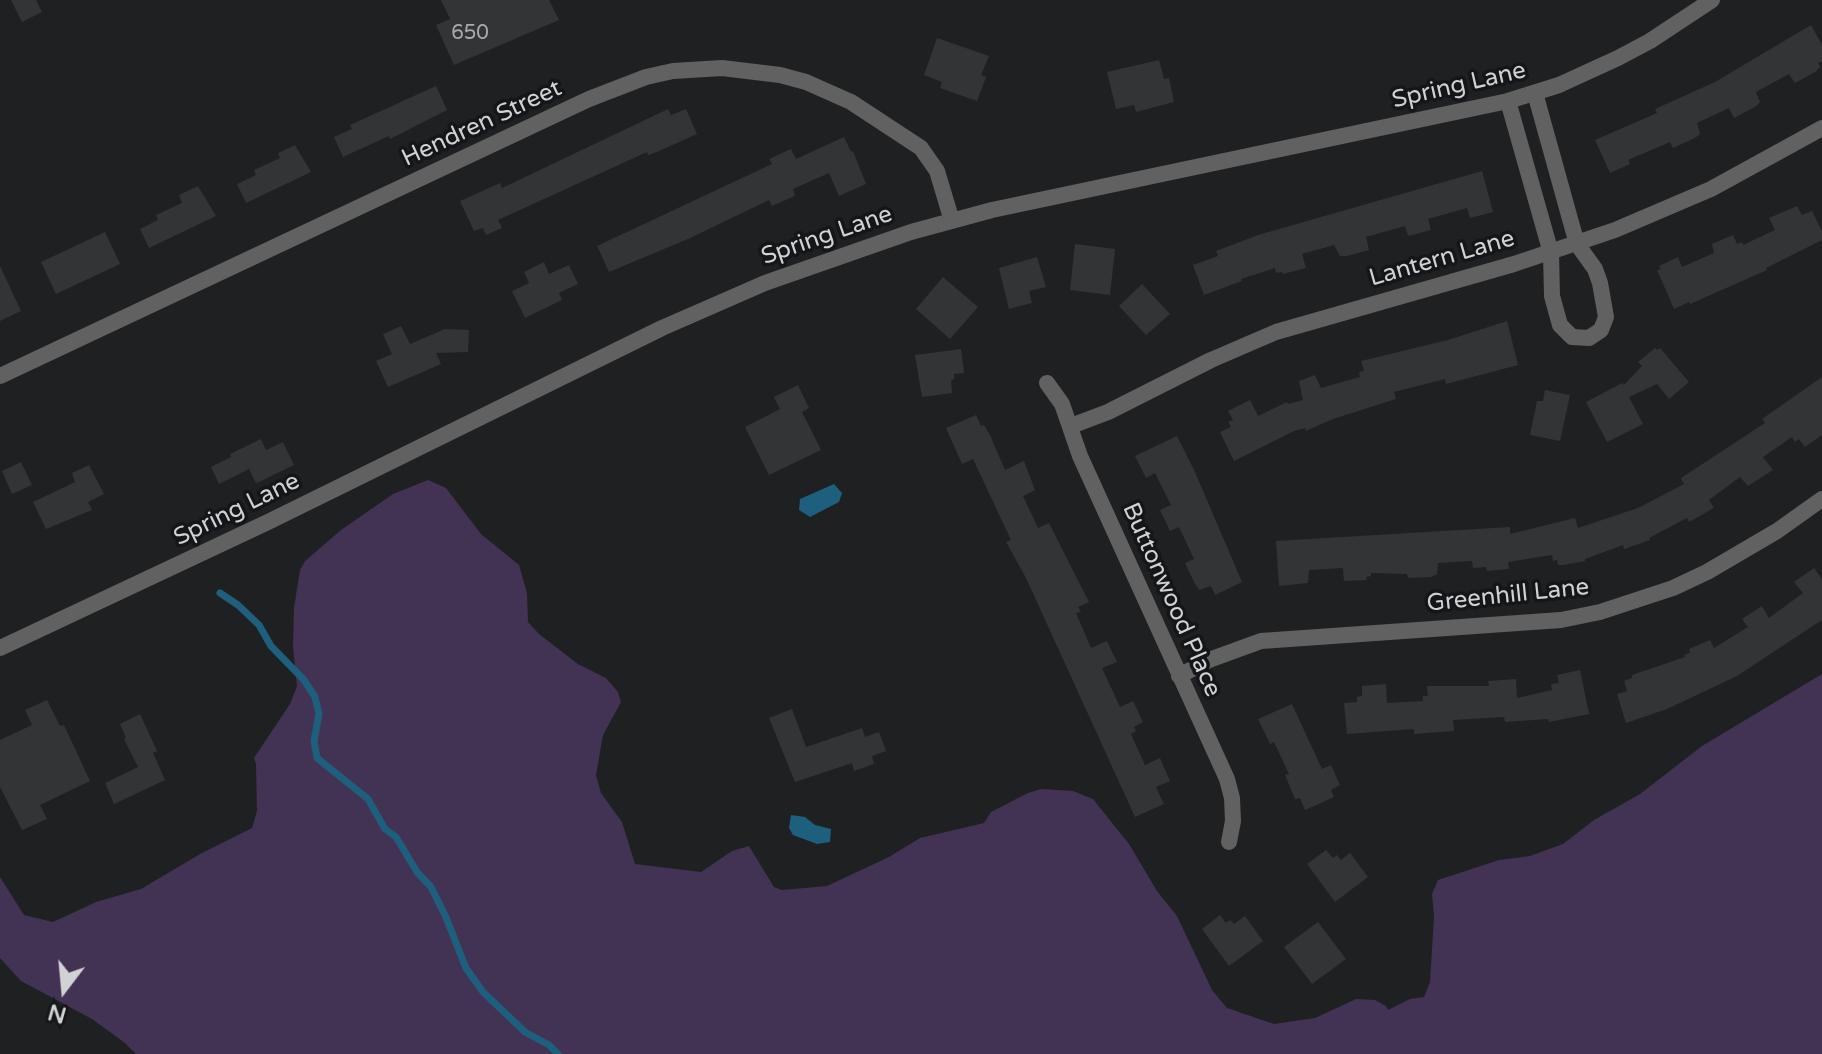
<!DOCTYPE html>
<html>
<head>
<meta charset="utf-8">
<style>
  body { margin:0 }
  #map { position:relative; width:1822px; height:1054px; overflow:hidden; background:#1f2022; font-family:"Varela Round",sans-serif }
  canvas { display:block }
  .north { position:absolute; left:24px; top:950px; width:80px; height:80px; -webkit-text-stroke:6px #151619; paint-order:stroke; rotate:196deg; font-size:22px; font-weight:700; line-height:32px; text-align:center; color:#d1d2d4 }
  .north::after { content:''; display:block; margin:auto; width:28px; height:36px; background:#d1d2d4; clip-path:polygon(50% 0,100% 100%,50% 72%,0 100%) }
</style>
</head>
<body>
<div id="map">
<canvas width="1822" height="1054"></canvas>
<div class="north">N</div>
</div>
<script>
const ctx = document.querySelector('canvas').getContext('2d');
ctx.lineJoin = 'round';
function fill(path, color) { ctx.fillStyle = color; ctx.fill(path, 'evenodd'); }
const poly = rows => new Path2D(rows.map(r => 'M' + r).join(''));
function trace(path, color, width, dash) { ctx.strokeStyle = color; ctx.lineWidth = width; ctx.lineCap = dash ? 'butt' : 'round'; ctx.setLineDash(dash || []); ctx.stroke(path); }
function drawText(font, color, halo, rows, align = 'center') {
  ctx.font = font + ' "Varela Round",sans-serif'; ctx.lineWidth = 7; ctx.setLineDash([]); ctx.textBaseline = 'middle'; ctx.strokeStyle = halo; ctx.fillStyle = color; for (const [text, x, y, turn = 0] of rows) {
    ctx.save(); ctx.translate(x, y); ctx.rotate((+turn || 0) * Math.PI / 180); ctx.textAlign = isNaN(turn) ? turn : align; if (halo) ctx.strokeText(text, 0, 0); ctx.fillText(text, 0, 0); ctx.restore();
  }
}
fill(poly([
  [428,480,446,488,481,534,519,565,527,593,528,622,539,634,578,664,606,678,618,692,621,702,603,735,596,775,601,793,622,822,635,864,701,872,732,851,749,846,774,887,782,890,827,886,889,857,920,838,984,823,991,812,1028,793,1041,789,1073,791,1093,799,1129,844,1157,891,1177,916,1212,990,1227,1008,1274,1024,1315,1018,1356,999,1375,1000,1386,1006,1388,1010,1410,999,1424,997,1430,982,1434,916,1432,894,1438,880,1499,860,1530,856,1563,844,1594,820,1640,794,1702,746,1822,674,1822,1054,136,1054,125,1043,92,1019,21,981,0,958,0,877,24,915,53,922,96,902,141,889,200,854,252,828,257,811,256,764,254,758,290,704,297,686,293,647,294,608,300,570,305,561,341,530,393,494]
]), '#423254');
fill(poly([
  [834,484,842,493,839,502,810,517,799,510,800,499],
  [791,815,805,817,815,825,831,829,830,842,817,844,793,835,789,828]
]), '#1e5f7d');
trace(poly([
  [220,593,238,605,259,625,271,646,304,680,315,697,319,714,314,741,317,758,368,799,385,829,396,837,417,872,431,887,445,915,466,968,483,992,525,1032,549,1045,558,1054]
]), '#1e5f7d', 7);
fill(poly([
  [11,0,36,0,42,12,22,22],
  [441,0,549,0,559,20,454,65,436,25,450,19],
  [1811,25,1822,45,1822,61,1818,63,1820,67,1815,72,1795,83,1789,74,1756,92,1760,102,1755,107,1734,118,1729,108,1697,123,1700,134,1695,138,1673,148,1670,142,1628,160,1630,164,1610,173,1595,140,1657,113,1655,109,1715,82],
  [937,38,989,56,981,75,986,77,977,101,940,88,942,82,924,75],
  [1159,60,1164,79,1169,78,1174,102,1136,112,1134,105,1116,109,1107,72],
  [436,86,447,110,390,139,389,136,343,157,334,137,352,129,350,125],
  [668,109,671,115,686,109,697,134,657,152,648,155,647,152,498,220,502,228,486,235,483,228,474,231,460,201,500,183,502,188],
  [844,137,851,152,853,151,866,184,839,196,829,173,793,189,795,196,772,206,769,200,688,239,609,272,597,246,772,164,769,159,791,149,796,159],
  [295,145,311,172,246,203,237,184,256,175,254,170,280,158,278,153],
  [1482,171,1493,212,1470,218,1467,208,1428,219,1431,230,1408,236,1405,226,1366,237,1369,250,1347,256,1340,256,1334,245,1302,254,1306,268,1283,274,1282,272,1276,273,1275,268,1241,279,1242,281,1204,295,1193,265,1218,256,1216,251,1258,235],
  [198,186,216,216,149,248,140,229,158,220,156,215,182,203,179,195],
  [1797,206,1802,215,1812,211,1822,231,1822,240,1766,268,1767,270,1690,304,1689,302,1674,309,1657,270,1661,269,1659,266,1678,257,1682,267,1714,253,1712,244,1733,235,1737,244,1742,242,1743,245,1775,230,1769,218],
  [105,232,120,264,56,294,41,262],
  [1075,244,1115,249,1110,295,1070,290],
  [1037,257,1046,287,1029,291,1032,303,1009,309,999,268],
  [544,262,549,274,569,265,578,284,559,293,562,300,525,318,512,291,529,283,524,272],
  [0,266,21,311,0,321],
  [943,277,978,307,950,339,916,309],
  [1142,284,1170,314,1146,335,1119,306],
  [1507,321,1518,365,1446,384,1445,379,1394,392,1396,399,1333,419,1306,431,1305,428,1294,431,1234,461,1220,432,1231,427,1228,422,1233,420,1228,411,1250,400,1258,416,1287,402,1288,404,1303,400,1299,381,1315,375,1321,388,1360,377,1359,372,1364,371,1361,361,1448,340],
  [401,326,410,344,445,329,469,330,468,352,436,353,441,364,388,387,376,361,392,354,383,334],
  [1655,348,1657,350,1660,348,1689,382,1669,399,1657,384,1629,397,1643,424,1607,442,1586,402,1622,383,1624,385,1642,366,1638,362],
  [961,349,964,373,954,374,954,379,951,380,952,393,922,397,915,355],
  [1822,377,1822,435,1805,447,1799,439,1795,442,1792,437,1763,457,1773,470,1748,486,1740,477,1709,500,1714,508,1689,522,1687,518,1649,538,1650,540,1624,549,1623,545,1585,559,1585,561,1563,565,1558,565,1557,560,1553,561,1552,555,1508,562,1509,569,1487,571,1486,567,1473,568,1472,561,1438,563,1437,574,1431,577,1408,578,1407,574,1371,573,1371,576,1366,577,1367,580,1344,581,1343,568,1309,570,1308,583,1279,586,1276,541,1510,527,1510,534,1575,518,1578,528,1638,508,1684,484,1681,478,1765,423,1762,419],
  [798,385,809,408,802,412,821,450,769,475,745,427,780,409,774,397],
  [1545,390,1570,395,1560,441,1530,435,1537,401,1543,401],
  [976,415,981,426,984,425,990,435,1005,470,1024,461,1035,490,1023,496,1038,528,1049,523,1089,602,1078,607,1081,612,1076,613,1091,648,1107,641,1117,662,1102,668,1120,707,1133,701,1143,722,1134,727,1136,731,1131,734,1145,765,1160,758,1170,781,1156,787,1164,804,1135,817,1026,578,1006,542,1011,540,973,459,962,464,946,428],
  [1177,436,1195,472,1242,582,1215,595,1211,586,1199,590,1195,584,1185,563,1194,559,1179,527,1170,531,1160,510,1171,505,1155,473,1146,478,1135,456],
  [261,439,266,450,283,442,294,465,259,482,256,483,249,469,219,484,211,467,231,457,230,454],
  [21,462,32,485,12,494,2,471],
  [89,465,104,494,88,502,92,510,46,529,33,502,75,482,72,473],
  [1814,568,1822,579,1822,620,1737,676,1667,709,1626,723,1617,694,1627,691,1624,681,1632,678,1632,675,1685,657,1684,655,1690,653,1689,649,1710,640,1714,648,1748,627,1742,619,1762,606,1769,618,1803,593,1794,582],
  [1580,670,1589,714,1549,722,1548,719,1505,722,1504,717,1453,720,1454,731,1414,734,1414,729,1347,734,1344,703,1357,702,1357,697,1362,696,1362,686,1386,684,1387,703,1423,701,1423,696,1428,696,1427,686,1489,686,1488,681,1516,679,1517,698,1552,690,1551,684,1559,683,1557,675],
  [47,700,60,726,64,725,90,781,40,805,47,819,22,830,0,787,0,740,32,725,25,710],
  [1292,704,1322,769,1331,765,1340,785,1331,790,1334,797,1305,810,1300,798,1295,799,1285,775,1289,774,1274,742,1270,744,1258,719],
  [792,709,806,747,862,728,865,737,879,732,886,751,872,756,874,764,854,771,852,763,795,782,769,718],
  [140,714,157,751,153,753,165,780,114,804,105,783,138,767,124,739,126,738,120,724],
  [1326,850,1333,858,1337,855,1341,860,1350,853,1368,877,1335,902,1307,864],
  [1220,915,1226,923,1230,920,1234,924,1245,916,1263,941,1229,966,1202,929],
  [1318,922,1346,959,1312,984,1284,947]
]), '#323436');
trace(poly([
  [1508,101,1551,253,1552,296,1560,325,1572,337,1589,338,1601,330,1606,317,1600,283,1595,269,1577,244,1535,93],
  [0,376,589,99,646,77,673,71,722,68,780,75,806,82,851,102,921,148,937,171,952,221],
  [1047,383,1062,404,1080,456,1227,779,1232,798,1233,821,1229,842],
  [1071,426,1108,412,1211,360,1276,332,1514,264,1615,230,1711,189,1822,128],
  [0,648,268,522,662,328,765,283,911,232,992,210,1508,101,1559,85,1618,58,1650,41,1712,0],
  [1179,676,1209,660,1261,641,1561,620,1600,612,1673,588,1707,572,1777,531,1822,499]
]), '#616162', 16);
drawText('20px', '#a9aaac', null, [
  ["650",470,34]
]);
drawText('24px', '#d1d2d4', '#151619', [
  ["Spring Lane",1459,86,-13],
  ["Hendren Street",482,124,-25],
  ["Spring Lane",827,236,-19],
  ["Lantern Lane",1442,259,-16],
  ["Spring Lane",237,510,-26],
  ["Greenhill Lane",1508,596,-6],
  ["Buttonwood Place",1171,600,66]
]);
</script>
</body>
</html>
